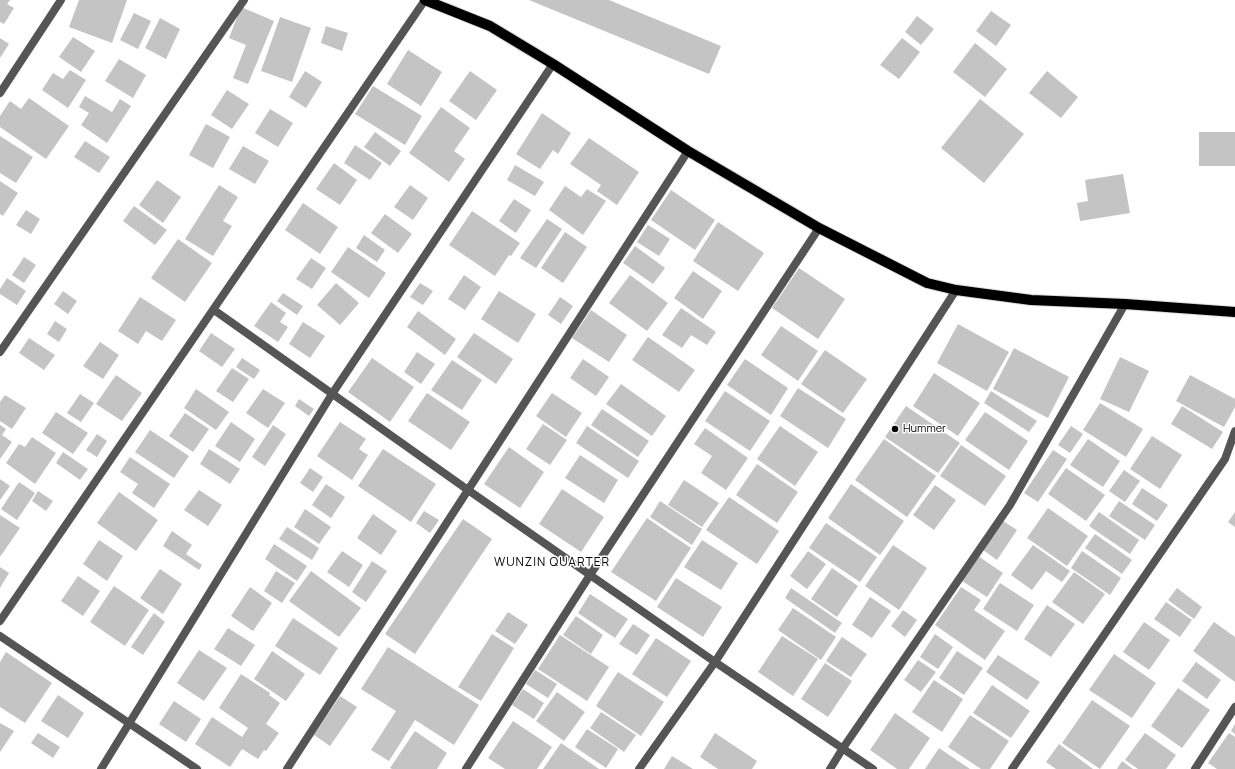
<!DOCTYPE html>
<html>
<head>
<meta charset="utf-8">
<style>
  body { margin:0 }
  canvas { display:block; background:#fff }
</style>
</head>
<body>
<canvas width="1235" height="769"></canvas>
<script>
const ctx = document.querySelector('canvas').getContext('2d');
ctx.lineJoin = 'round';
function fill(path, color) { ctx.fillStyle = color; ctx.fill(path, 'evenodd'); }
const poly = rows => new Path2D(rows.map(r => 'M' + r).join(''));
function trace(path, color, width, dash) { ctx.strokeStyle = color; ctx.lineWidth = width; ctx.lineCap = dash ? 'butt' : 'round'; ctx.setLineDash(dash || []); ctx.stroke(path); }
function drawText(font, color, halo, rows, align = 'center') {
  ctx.font = font + ' Manrope,sans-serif'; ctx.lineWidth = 3; ctx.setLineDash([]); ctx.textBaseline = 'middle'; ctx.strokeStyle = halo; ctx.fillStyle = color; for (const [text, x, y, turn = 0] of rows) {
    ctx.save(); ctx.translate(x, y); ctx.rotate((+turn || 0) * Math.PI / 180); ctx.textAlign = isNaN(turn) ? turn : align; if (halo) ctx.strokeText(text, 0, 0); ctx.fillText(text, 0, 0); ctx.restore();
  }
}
fill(poly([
  [0,0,10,0,7,4,14,8,4,24,0,22],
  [79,0,127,0,112,43,69,27],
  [529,0,609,0,721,46,709,74],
  [241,7,274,21,248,84,233,78,246,45,229,38],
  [991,11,1011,25,996,46,976,31],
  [134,13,151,21,138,49,120,40],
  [917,16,934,29,921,45,905,32],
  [280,17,311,28,292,82,261,71],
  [160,18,180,29,166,59,145,48],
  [326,26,348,33,342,51,321,43],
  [73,37,95,51,81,72,59,57],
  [0,38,9,44,0,58],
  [902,38,920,52,899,79,880,65],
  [975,43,1007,69,985,97,953,72],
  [408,50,442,72,421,106,387,84],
  [119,59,146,75,133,98,105,81],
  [70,70,86,80,68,108,42,90,53,73,63,79],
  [305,71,322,82,306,108,289,97],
  [470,71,497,90,476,120,449,101],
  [1047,71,1078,97,1061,118,1029,93],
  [373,86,422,116,405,145,355,114],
  [227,90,249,104,232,129,211,115],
  [85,96,112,112,120,99,131,106,107,143,81,125,89,113,79,107],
  [29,98,69,126,46,159,0,127,0,116,10,101,21,109],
  [980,99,1024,134,984,183,941,148],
  [441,107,470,128,454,151,465,159,449,182,409,153],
  [270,109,293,123,278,147,255,133],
  [542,113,571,133,558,154,553,150,540,169,516,154],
  [206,124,230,137,213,168,189,155],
  [375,132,401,151,390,166,364,147],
  [1199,132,1235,132,1235,166,1199,166],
  [0,136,33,157,16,183,0,173],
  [589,138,639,172,617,205,597,191,601,185,570,164],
  [85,141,110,157,99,173,74,157],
  [355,145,382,163,370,180,344,163],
  [243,146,269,161,255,184,229,169],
  [334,163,357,180,340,205,316,189],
  [515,165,544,182,535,196,507,180],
  [1123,174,1130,213,1080,221,1077,203,1088,201,1085,180],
  [157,180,181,197,163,223,139,205],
  [0,181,18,193,3,216,0,214],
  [219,185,238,197,223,221,232,226,213,256,185,239],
  [410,185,428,198,413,220,394,207],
  [565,186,581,197,587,189,606,201,583,235,549,210],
  [671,190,715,220,695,250,651,220],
  [514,199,531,210,516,233,499,221],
  [303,203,338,227,320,254,285,230],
  [134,206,167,230,155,245,123,221],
  [26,210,40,219,31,234,16,225],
  [472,211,520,243,511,256,509,255,495,276,449,245],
  [385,214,412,234,398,253,371,233],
  [547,219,562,229,536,268,520,258],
  [718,222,764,253,738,291,693,261],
  [648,225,670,239,659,256,637,242],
  [565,232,587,247,563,283,541,268],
  [364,235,385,250,377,262,356,248],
  [178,239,212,263,185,302,151,278],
  [635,246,665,268,653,284,623,263],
  [348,247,386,273,369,298,331,272],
  [24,257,36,265,24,283,12,275],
  [311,258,326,268,312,289,296,279],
  [799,268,845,299,818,339,772,308],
  [693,271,722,291,703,319,674,298],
  [464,275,481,287,465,310,448,299],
  [630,275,668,303,647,331,609,303],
  [7,278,26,291,17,305,0,294,0,289],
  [336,283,359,303,340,325,317,305],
  [420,283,433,291,423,305,410,297],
  [63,291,77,301,68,314,54,304],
  [499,291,536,314,518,343,481,319],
  [283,293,303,306,297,315,277,301],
  [140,297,176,320,162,341,146,331,138,344,118,331],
  [560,297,573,306,561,324,548,315],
  [271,302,286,313,280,322,288,327,278,342,254,326],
  [681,308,716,332,707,345,691,335,682,348,662,335],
  [591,310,627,335,609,362,572,338],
  [418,311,456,339,445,355,407,327],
  [55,321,67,329,59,342,47,334],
  [303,322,325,336,310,358,289,344],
  [958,324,1009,352,987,391,937,363],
  [781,326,818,351,798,381,761,355],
  [211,333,235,349,222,367,199,351],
  [474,333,513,359,496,384,457,357],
  [648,337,695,370,679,392,632,360],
  [29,338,55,355,44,370,19,353],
  [100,342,119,355,103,379,83,366],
  [1014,348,1069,377,1048,418,993,389],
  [825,350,867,379,843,413,801,384],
  [417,352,435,364,421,384,404,372],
  [1120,357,1149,371,1129,412,1100,399],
  [242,358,260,370,254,379,236,367],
  [372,358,414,387,390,422,348,392],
  [583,359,609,377,596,396,570,378],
  [745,359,788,388,771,415,727,385],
  [452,360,482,380,462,410,431,390],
  [232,368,249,379,233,402,216,391],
  [934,373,980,403,958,436,913,406],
  [116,375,142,393,122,421,96,404],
  [1190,375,1235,399,1235,407,1224,427,1176,401],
  [621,384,666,416,652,436,606,404],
  [798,388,846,419,828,448,780,416],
  [196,389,229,412,216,430,184,408],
  [263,389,285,403,268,428,246,413],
  [725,391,770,421,750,451,705,421],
  [991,391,1037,421,1029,432,984,403],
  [427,393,470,422,451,450,408,421],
  [552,393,582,413,566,437,536,416],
  [80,394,94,403,81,422,67,413],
  [5,395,26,408,12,429,0,421,0,402],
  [299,399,314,409,309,416,295,406],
  [1100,403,1143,429,1126,457,1083,430],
  [906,406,960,443,938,473,885,437],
  [1182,406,1223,432,1212,449,1171,424],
  [602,409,649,441,638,457,591,425],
  [56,412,88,433,73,454,42,433],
  [985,412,1028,441,1009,470,965,440],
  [185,413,209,429,193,452,169,436],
  [231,422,255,439,240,462,215,446],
  [340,422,366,439,359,449,368,455,352,480,317,456],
  [543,424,567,440,550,465,526,449],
  [0,425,6,429,2,435,12,442,0,459],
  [273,425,286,434,265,466,252,457],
  [587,426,639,461,628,478,576,443],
  [780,426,818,452,795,486,757,459],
  [1071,426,1083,434,1070,453,1058,445],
  [705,428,748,458,726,490,701,473,712,456,694,444],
  [150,430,189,456,174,478,135,452],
  [97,434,107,441,97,457,86,450],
  [1152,436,1182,455,1160,489,1130,469],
  [32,437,56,453,35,484,6,463,19,444,25,447],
  [884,439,936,476,907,517,855,480],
  [1088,439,1120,461,1103,487,1070,465],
  [961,445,1006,476,985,506,940,476],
  [509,447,544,472,520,508,484,484],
  [209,449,240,469,230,484,200,464],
  [383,449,436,484,411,522,358,486],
  [1053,450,1067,459,1038,502,1024,493],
  [63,452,88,469,80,480,56,463],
  [580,455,618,480,604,503,565,478],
  [130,457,170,484,154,508,132,493,138,484,120,472],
  [757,464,798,492,777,523,736,495],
  [310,468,323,477,313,492,300,483],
  [1066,468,1105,495,1086,521,1048,494],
  [1124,470,1140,481,1125,502,1109,491],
  [0,479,10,486,0,500],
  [684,480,719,503,702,527,668,505],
  [19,482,35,493,17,520,1,509],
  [326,484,345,497,331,518,312,505],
  [851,484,904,521,880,555,828,518],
  [935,485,956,500,934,530,913,515],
  [1142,488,1168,505,1157,521,1132,504],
  [562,489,604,517,581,552,539,524],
  [199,490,222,505,208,526,184,510],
  [38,491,53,501,46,511,32,501],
  [119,492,158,520,136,551,97,523],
  [729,497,779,531,757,564,706,530],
  [660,501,702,529,692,545,650,517],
  [1119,501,1155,525,1145,540,1109,516],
  [1048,508,1088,536,1067,566,1027,538],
  [305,509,331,527,319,544,294,527],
  [424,511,439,520,430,533,416,523],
  [1099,512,1139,540,1130,554,1089,526],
  [1235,512,1235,527,1228,522],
  [373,514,397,531,381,555,357,538],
  [0,515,20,528,0,557],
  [647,518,691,548,656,601,611,572],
  [463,519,492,539,415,654,385,634],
  [1003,521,1017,530,997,560,983,550],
  [826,523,877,557,860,582,809,548],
  [287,527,319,548,312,560,279,539],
  [172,531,192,545,186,554,202,565,199,570,163,546],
  [1095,534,1132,560,1122,574,1085,548],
  [99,540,123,556,107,581,83,564],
  [702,540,738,563,721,590,684,567],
  [274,544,307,566,297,581,265,559],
  [893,545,927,568,899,610,865,586],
  [1033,545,1070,571,1062,582,1046,571,1032,590,1011,575],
  [342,551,363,565,349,587,327,572],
  [808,551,826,564,807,589,790,576],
  [1082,551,1121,578,1110,595,1071,568],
  [978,556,1003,573,987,597,962,581],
  [372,561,387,571,366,602,352,592],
  [0,567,9,573,0,588],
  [832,568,858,586,837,617,811,599],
  [160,569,182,584,163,614,140,598],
  [276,571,295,583,282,603,264,591],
  [311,571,361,608,339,637,289,601],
  [1074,572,1105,594,1083,624,1052,602],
  [78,576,100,591,83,616,61,601],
  [676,578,722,607,703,637,657,607],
  [1000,583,1034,605,1017,631,983,609],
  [114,586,149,610,125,646,90,622],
  [250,587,272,603,253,631,231,616],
  [961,587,981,600,974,610,1005,631,985,660,935,625],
  [791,588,842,623,835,633,785,598],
  [1177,588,1202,607,1194,619,1168,600],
  [590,594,628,619,615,638,578,613],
  [870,597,891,611,872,638,852,625],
  [1166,602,1192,620,1180,637,1154,619],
  [1047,605,1075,624,1051,657,1024,639],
  [793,608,836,637,821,660,778,630],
  [903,610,917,620,905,637,891,626],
  [508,612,528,625,515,644,495,631],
  [154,613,165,622,143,655,131,647],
  [576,616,603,635,591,654,563,635],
  [293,618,338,648,320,675,275,646],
  [1144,622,1170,640,1149,670,1123,652],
  [1214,622,1235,637,1235,682,1193,651],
  [633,624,650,635,637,655,619,644],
  [228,628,255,645,241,666,214,649],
  [492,634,514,648,481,701,458,687],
  [935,634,953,647,938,669,920,657],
  [560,635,609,667,587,701,538,669],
  [782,636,818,659,793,696,758,672],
  [842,637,867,654,851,677,826,661],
  [656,638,691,661,667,697,632,674],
  [388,647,479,705,454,745,415,720,389,761,371,750,396,711,361,689],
  [199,650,227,668,204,701,177,683],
  [272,651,305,674,286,701,254,679],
  [957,651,983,668,964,695,939,678],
  [6,652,52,683,25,723,0,707,0,662],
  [1114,654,1156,683,1132,718,1089,690],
  [998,655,1040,682,1027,700,986,672],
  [918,660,936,672,921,692,904,680],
  [1196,662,1221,680,1207,699,1182,681],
  [825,663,852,681,828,717,801,699],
  [535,670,557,684,548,698,526,684],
  [618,672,664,702,641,736,596,706],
  [241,674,270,693,269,695,280,703,266,724,279,733,266,751,264,750,258,759,242,749,230,767,195,744,212,717,242,737,248,728,219,708],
  [934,680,963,699,942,732,912,712],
  [992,685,1030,711,1011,738,973,713],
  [1178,688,1210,710,1182,748,1151,726],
  [523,689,544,703,534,719,512,705],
  [557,692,585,712,564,741,536,721],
  [58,695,84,713,68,738,41,721],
  [340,696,357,707,330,746,314,735],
  [1092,700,1130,726,1100,769,1062,743],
  [174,701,201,719,186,742,159,724],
  [601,712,636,735,624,752,590,728],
  [895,713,930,738,909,769,897,769,870,750],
  [970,715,1009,741,990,769,981,769,948,747],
  [513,721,552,747,537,769,505,769,488,758],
  [0,723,14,731,0,752],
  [1235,724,1235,734,1231,731],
  [587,729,618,749,606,768,575,747],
  [415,731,447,753,437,769,392,769,390,768],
  [38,733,60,747,53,758,31,743],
  [715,733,757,761,752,769,718,769,700,757],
  [1145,733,1176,755,1166,769,1138,769,1125,760],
  [1229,733,1235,737,1235,769,1217,769,1208,763],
  [561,743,599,769,543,769],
  [1059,744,1093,769,1056,769,1046,762],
  [939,748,970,769,925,769],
  [672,756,693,769,664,769],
  [1122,761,1133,769,1117,769]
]), '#c4c4c4');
const primary = poly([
  [425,0,490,26,553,64,688,151,819,228,927,283,956,290,1031,300,1125,304,1235,312]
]);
trace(primary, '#dbdbdb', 12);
trace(poly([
  [0,93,61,0],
  [214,310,468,490,715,662,873,769],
  [0,352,244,0],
  [0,621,425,0],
  [0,636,197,769],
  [101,769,332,394,553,64],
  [287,769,688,151],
  [466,769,590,575,819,228],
  [639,769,715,662,956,290],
  [830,769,843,748,1010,505,1125,304],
  [1012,769,1225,459,1235,431],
  [1195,769,1235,707]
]), '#555', 8);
trace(primary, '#000', 10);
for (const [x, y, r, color] of [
  [895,429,4,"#000"]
]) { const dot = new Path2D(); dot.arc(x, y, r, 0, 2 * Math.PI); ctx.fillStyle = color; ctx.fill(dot); trace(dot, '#fff', 1.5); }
drawText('11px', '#000', '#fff', [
  ["Hummer",903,429]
], 'left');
ctx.letterSpacing = '1px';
drawText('12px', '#000', '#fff', [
  ["WUNZIN QUARTER",552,563]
]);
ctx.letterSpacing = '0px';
</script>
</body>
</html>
